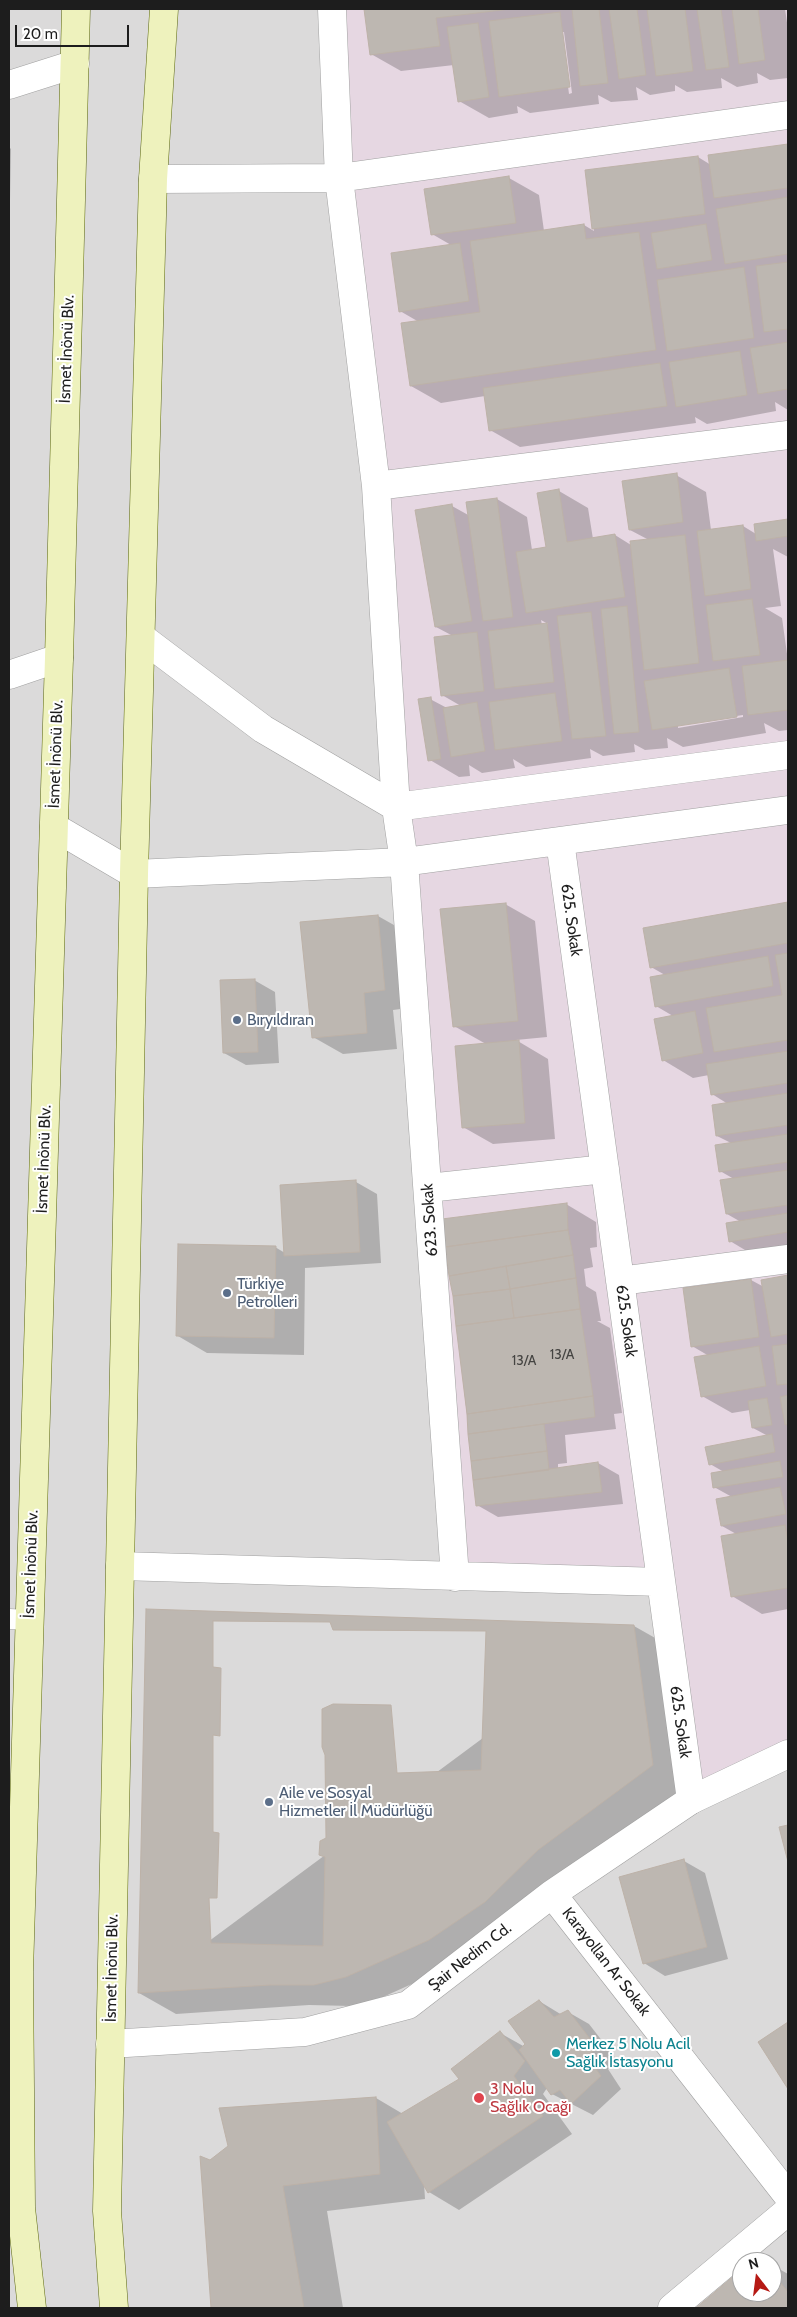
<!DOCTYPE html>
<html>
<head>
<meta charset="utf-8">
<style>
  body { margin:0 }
  #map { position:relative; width:797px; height:2317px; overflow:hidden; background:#edeae4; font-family:Cabin,sans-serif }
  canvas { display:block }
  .frame { position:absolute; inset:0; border:10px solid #1d1d1d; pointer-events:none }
  .north { position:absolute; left:732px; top:2252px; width:50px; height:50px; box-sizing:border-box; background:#fff; border:1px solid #a5a5a5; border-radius:50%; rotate:345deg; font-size:14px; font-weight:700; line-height:20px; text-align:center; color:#1d1d1d }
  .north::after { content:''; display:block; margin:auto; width:18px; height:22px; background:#b61914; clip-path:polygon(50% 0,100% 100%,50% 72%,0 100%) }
  .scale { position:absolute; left:15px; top:25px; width:114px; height:22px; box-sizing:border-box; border:2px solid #1d1d1d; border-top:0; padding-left:6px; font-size:15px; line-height:18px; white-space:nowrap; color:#1d1d1d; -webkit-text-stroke:4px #fff; paint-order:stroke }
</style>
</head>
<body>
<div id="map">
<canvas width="797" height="2317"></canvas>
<div class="frame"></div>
<div class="north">N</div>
<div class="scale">20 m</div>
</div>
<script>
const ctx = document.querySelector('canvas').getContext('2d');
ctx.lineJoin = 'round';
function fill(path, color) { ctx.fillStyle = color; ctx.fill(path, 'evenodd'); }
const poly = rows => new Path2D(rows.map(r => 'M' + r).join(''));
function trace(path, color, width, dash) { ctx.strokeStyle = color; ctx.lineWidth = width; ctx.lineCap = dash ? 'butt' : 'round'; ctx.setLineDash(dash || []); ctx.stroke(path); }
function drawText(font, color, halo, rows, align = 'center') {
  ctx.font = font + ' Cabin,sans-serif'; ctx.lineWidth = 4; ctx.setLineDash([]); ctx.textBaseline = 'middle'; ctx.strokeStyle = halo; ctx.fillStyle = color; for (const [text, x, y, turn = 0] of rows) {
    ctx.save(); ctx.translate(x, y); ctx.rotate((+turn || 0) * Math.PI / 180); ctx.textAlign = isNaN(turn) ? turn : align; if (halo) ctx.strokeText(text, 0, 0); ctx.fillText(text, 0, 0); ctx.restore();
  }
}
fill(poly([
  [9,9,788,9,788,2308,9,2308],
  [742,2262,772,2262,772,2292,742,2292]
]), '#dbdada');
fill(poly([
  [332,9,788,9,788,1754,691,1800,661,1582,455,1577]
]), '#e6d7e2');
fill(poly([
  [365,9,785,9,788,29,788,78,770,80,757,73,758,83,737,87,721,78,722,88,687,92,675,85,675,91,650,95,636,87,638,100,611,102,598,95,599,104,530,113,517,106,518,113,489,118,459,101,454,65,401,71,371,54],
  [561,32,564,32,572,93,569,94],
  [788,145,788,410,775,402,776,411,707,424,695,417,696,423,520,447,490,430,485,396,441,403,411,386,419,322,400,311,451,245,432,234,509,178,539,195,544,231,584,225,594,231,586,171,698,157,711,165,710,156],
  [9,147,11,149,9,254],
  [676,475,706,492,711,530,743,526,756,534,755,525,788,520,788,557,773,549,781,606,765,608,782,618,788,661,788,730,779,731,764,723,766,733,683,747,667,738,668,748,645,750,634,744,635,752,603,756,590,749,591,758,526,767,513,759,515,768,482,773,469,765,470,776,459,777,430,760,430,699,447,708,461,706,442,695,453,636,436,627,452,506,470,516,497,499,527,517,532,550,547,548,559,491,588,508,593,539,615,535,631,545,649,540,630,530],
  [541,620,548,624,542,625],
  [743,715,743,717,678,728,678,725],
  [505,904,535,921,547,1037,516,1040,548,1059,555,1139,493,1144,463,1127,486,1044,454,1026],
  [788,904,788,1254,760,1259,730,1241,741,1222,727,1214,734,1179,720,1171,731,1143,717,1136,728,1104,712,1094,709,1075,693,1078,663,1060,673,1016,656,1006,665,975,651,967,644,929],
  [378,916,408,933,415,1007,393,1010,397,1049,343,1054,313,1037,302,923],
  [254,980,275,992,279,1063,246,1065,224,1053],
  [356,1182,377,1194,381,1263,305,1268,304,1355,207,1353,178,1336,275,1247,285,1253],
  [566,1204,596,1222,597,1247,590,1248,593,1267,584,1269,586,1286,596,1292,601,1321,597,1321,610,1328,622,1413,614,1414,616,1429,565,1435,567,1463,558,1464,558,1469,598,1463,619,1475,623,1504,498,1517,477,1505,457,1326],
  [788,1277,788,1609,762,1614,732,1596,738,1535,722,1526,732,1497,714,1487,724,1472,710,1464,768,1436,753,1428,750,1410,732,1413,702,1396,709,1356,692,1346,685,1289,751,1280,764,1287,762,1281],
  [634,1626,671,1647,689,1786,465,1960,383,1997,351,2006,309,2005,176,2014,139,1993],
  [684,1861,705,1873,728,1959,665,1976,644,1963],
  [539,2001,562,2015,568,2012,589,2024,617,2060,608,2069,621,2089,593,2115,552,2094,547,2088,543,2094,572,2134,459,2210,429,2192,424,2183,425,2199,327,2211,343,2308,212,2308,201,2158,210,2162,376,2098,403,2114,461,2079,500,2033,525,2047],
  [788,2024,788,2087,760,2042],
  [772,2265,788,2274,788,2308,698,2308,742,2271,742,2292,772,2292]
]), '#0003');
const building = poly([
  [364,9,510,9,436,18,440,46,370,55,364,9],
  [572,9,599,9,608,83,580,86,572,9],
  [609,9,637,9,646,75,619,79,609,9],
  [647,9,685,9,693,71,656,76,647,9],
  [697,9,721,9,729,67,706,70,697,9],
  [732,9,758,9,765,60,739,64,732,9],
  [560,12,570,87,499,97,489,21,560,12],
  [478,23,489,97,458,102,447,27,478,23],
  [788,144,788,188,714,198,708,155,788,144],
  [698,156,705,214,592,229,585,170,698,156],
  [509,176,516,223,431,235,424,189,509,176],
  [788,197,788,254,725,264,716,209,788,197],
  [584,224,586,239,639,232,656,350,410,386,401,323,480,312,470,241,584,224],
  [706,224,712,260,657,269,651,233,706,224],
  [460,243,469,301,399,312,391,253,460,243],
  [788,262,788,329,764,332,756,266,788,262],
  [744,267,754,338,667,351,657,280,744,267],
  [788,342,788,389,758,394,750,348,788,342],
  [740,351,747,395,676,407,669,362,740,351],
  [660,363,667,406,489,431,483,388,660,363],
  [677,473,683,522,629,530,622,481,677,473],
  [559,489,567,542,615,534,625,597,526,613,516,552,546,547,537,493,559,489],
  [497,498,513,617,483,621,466,502,497,498],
  [452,504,472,621,435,627,415,510,452,504],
  [788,519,788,536,756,541,754,524,788,519],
  [743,525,751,589,705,596,697,531,743,525],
  [685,535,699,663,644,670,630,541,685,535],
  [752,599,760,655,713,661,706,605,752,599],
  [627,606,639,732,614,734,601,609,627,606],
  [591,612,606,736,572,739,557,616,591,612],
  [547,623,554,682,495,689,488,631,547,623],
  [477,632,484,691,441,696,434,637,477,632],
  [788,660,788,710,748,715,742,666,788,660],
  [729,668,737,717,652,730,644,681,729,668],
  [555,693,562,741,495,750,489,702,555,693],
  [431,697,441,759,428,761,418,699,431,697],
  [477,702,485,751,451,757,443,708,477,702],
  [788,902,788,943,650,968,643,928,788,902],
  [506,903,518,1021,453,1027,440,909,506,903],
  [378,915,385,990,364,993,367,1033,312,1038,300,922,378,915],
  [788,953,788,1040,714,1052,706,1008,782,995,775,955,788,953],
  [768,956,773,986,655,1007,650,977,768,956],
  [255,979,258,1052,223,1053,220,980,255,979],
  [695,1011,703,1053,662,1061,654,1019,695,1011],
  [519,1040,525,1123,462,1128,455,1046,519,1040],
  [788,1051,788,1083,711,1095,706,1064,788,1051],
  [788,1093,788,1125,716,1136,712,1105,788,1093],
  [788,1134,788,1162,719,1172,715,1145,788,1134],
  [788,1170,788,1205,726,1214,720,1180,788,1170],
  [356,1180,360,1252,284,1256,280,1185,356,1180],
  [567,1203,568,1230,445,1247,442,1219,567,1203],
  [788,1213,788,1232,729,1242,726,1223,788,1213],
  [568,1230,573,1255,449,1276,445,1247,568,1230],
  [178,1244,276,1246,274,1338,176,1336,178,1244],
  [573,1255,576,1278,510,1289,506,1266,573,1255],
  [506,1266,510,1289,453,1296,449,1276,506,1266],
  [788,1275,788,1334,771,1337,761,1280,788,1275],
  [576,1278,580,1309,514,1318,510,1289,576,1278],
  [751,1279,759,1337,691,1347,683,1288,751,1279],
  [510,1289,514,1318,456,1326,453,1296,510,1289],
  [580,1309,593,1396,467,1414,456,1326,580,1309],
  [788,1344,788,1384,777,1385,772,1346,788,1344],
  [759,1346,766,1386,701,1397,694,1357,759,1346],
  [788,1395,788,1424,785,1425,780,1397,788,1395],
  [593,1396,595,1417,468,1434,467,1414,593,1396],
  [767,1398,772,1425,752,1428,748,1401,767,1398],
  [544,1424,547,1451,471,1461,468,1434,544,1424],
  [772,1434,775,1452,709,1465,705,1447,772,1434],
  [547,1451,549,1470,473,1480,471,1461,547,1451],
  [780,1461,783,1477,713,1488,711,1473,780,1461],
  [598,1462,602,1492,476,1506,473,1480,598,1462],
  [780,1487,786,1514,721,1526,716,1499,780,1487],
  [785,1525,788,1542,788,1588,731,1597,721,1536,785,1525],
  [146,1609,634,1625,653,1765,538,1850,485,1902,429,1940,346,1977,314,1985,271,1985,138,1993,146,1609],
  [213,1621,330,1622,333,1630,486,1631,481,1770,397,1773,391,1705,333,1704,322,1709,322,1747,325,1755,326,1838,320,1841,319,1855,325,1857,323,1946,211,1943,209,1898,217,1898,219,1833,213,1832,213,1735,220,1736,221,1668,213,1667,213,1621],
  [788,1825,788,1862,779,1827,788,1825],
  [684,1859,707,1947,643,1964,619,1877,684,1859],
  [539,2000,554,2017,568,2010,597,2048,587,2056,601,2076,571,2104,560,2090,551,2095,519,2050,525,2044,508,2021,539,2000],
  [788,2022,788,2089,758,2042,788,2022],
  [500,2031,525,2061,514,2076,543,2116,428,2193,387,2122,459,2079,451,2069,500,2031],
  [376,2097,380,2174,283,2186,304,2308,211,2308,200,2156,210,2160,228,2146,219,2108,376,2097],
  [758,2256,763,2262,751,2262,758,2256],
  [742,2269,742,2292,772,2292,772,2272,788,2292,788,2308,696,2308,742,2269]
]);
fill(building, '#bdb7b1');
trace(building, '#bdb2a8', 1);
const service = poly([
  [9,1619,29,1620]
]);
const minor = poly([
  [9,85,75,64],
  [339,178,376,486,396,807,404,862,455,1577],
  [153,179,339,178,788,115],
  [376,486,788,435],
  [141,637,263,729,396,807,788,755],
  [9,675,59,658],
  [54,827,134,874,404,862,788,810],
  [560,841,691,1800],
  [428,1188,605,1169],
  [620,1281,788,1259],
  [120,1566,661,1582],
  [672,2308,788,2211]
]);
const tertiary = poly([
  [332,9,339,178],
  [552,1894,788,2196],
  [110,2044,305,2032,408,2005,552,1894,691,1800,788,1754]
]);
const secondary = poly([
  [32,2308,21,2208,19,1971,59,658,76,9],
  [114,2308,107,2211,134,874,153,179,164,9]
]);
trace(service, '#a1a1a1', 21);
trace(minor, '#a1a1a1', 29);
trace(tertiary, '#a1a1a1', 29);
trace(secondary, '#5c6810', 29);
trace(service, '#fff', 20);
trace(minor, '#fff', 28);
trace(tertiary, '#fff', 28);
trace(secondary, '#eef2bd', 28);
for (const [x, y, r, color] of [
  [237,1020,5,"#5c6f8a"],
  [227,1293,5,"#5c6f8a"],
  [269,1802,5,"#5c6f8a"],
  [556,2053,5,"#0f9aa8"],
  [479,2098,6,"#e0444e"]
]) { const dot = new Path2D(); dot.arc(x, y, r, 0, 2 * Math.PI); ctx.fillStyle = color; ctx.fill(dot); trace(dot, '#fff', 2); }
drawText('14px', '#454442', null, [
  ["13/A",562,1355],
  ["13/A",524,1361]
]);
drawText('16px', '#1d1d1d', '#fff', [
  ["İsmet İnönü Blv.",67,349,-88],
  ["İsmet İnönü Blv.",56,754,-88],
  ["625. Sokak",571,920,82],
  ["İsmet İnönü Blv.",44,1159,-88],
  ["623. Sokak",430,1220,-94],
  ["625. Sokak",626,1321,82],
  ["İsmet İnönü Blv.",31,1564,-88],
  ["625. Sokak",680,1722,82],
  ["Şair Nedim Cd.",470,1957,-38],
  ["Karayollan Ar Sokak",606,1962,52],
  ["İsmet İnönü Blv.",112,1968,-89]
]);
drawText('16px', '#4e5e75', '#fff', [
  ["Bıryıldıran",247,1020],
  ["Türkiye",237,1284],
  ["Petrolleri",237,1302],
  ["Aile ve Sosyal",279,1793],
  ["Hizmetler İl Müdürlüğü",279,1811]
], 'left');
drawText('16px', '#0d838f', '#fff', [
  ["Merkez 5 Nolu Acil",566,2044],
  ["Sağlık İstasyonu",566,2062]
], 'left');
drawText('16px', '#be3a42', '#fff', [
  ["3 Nolu",490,2089],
  ["Sağlık Ocağı",490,2107]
], 'left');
</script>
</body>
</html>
